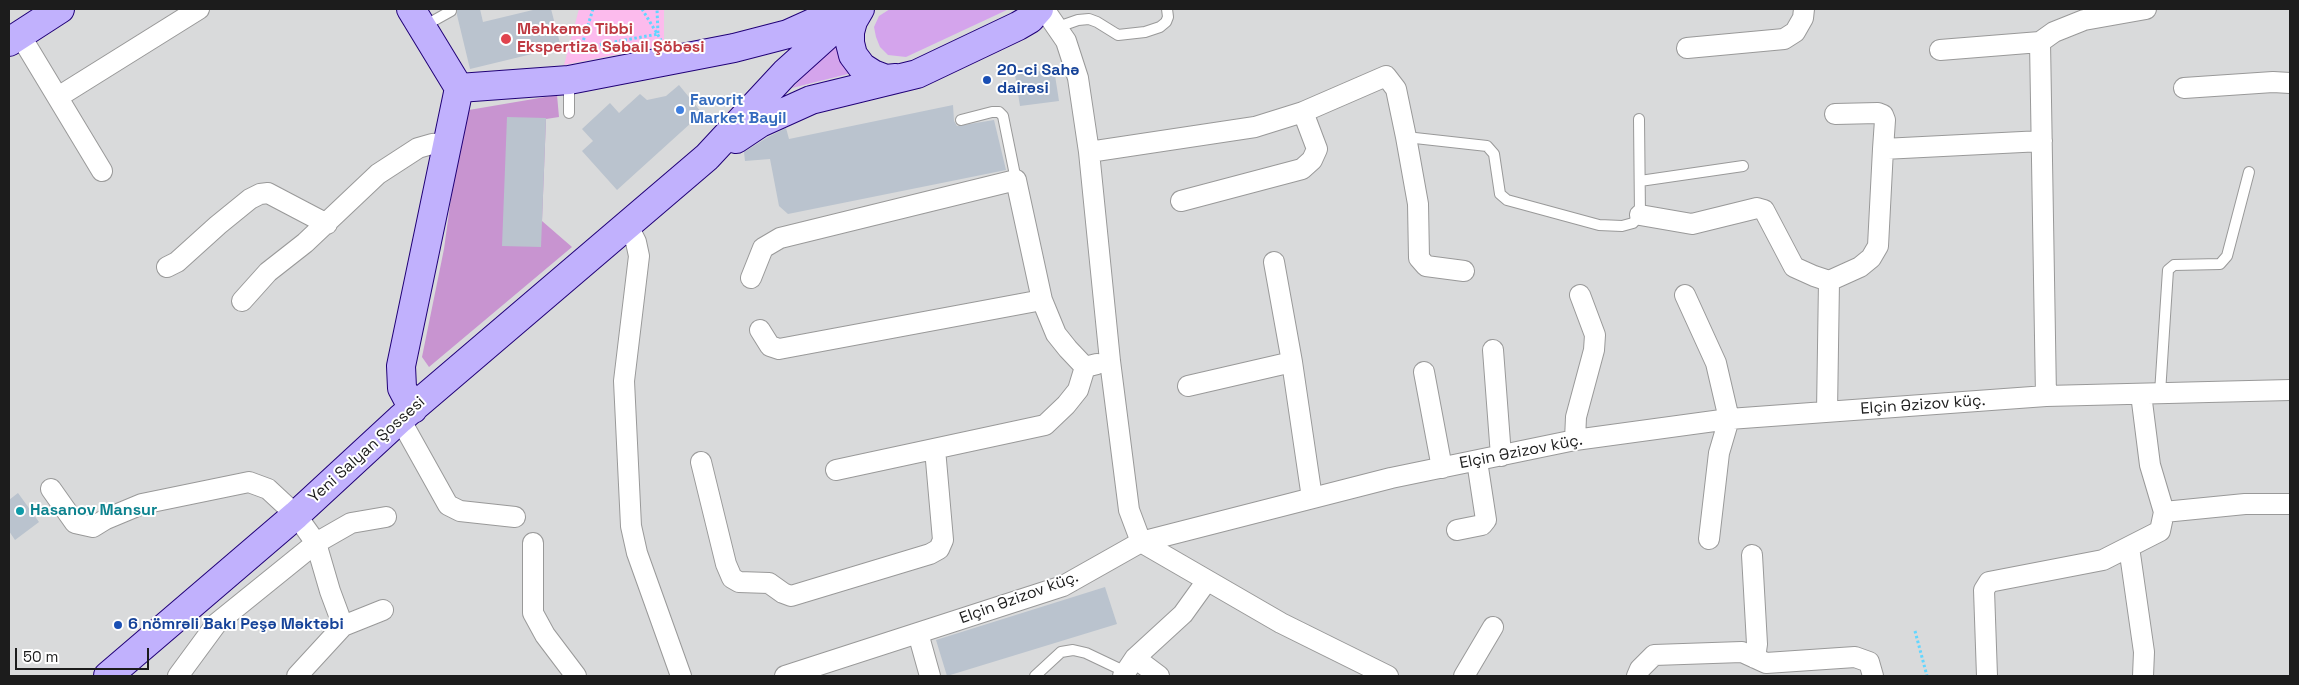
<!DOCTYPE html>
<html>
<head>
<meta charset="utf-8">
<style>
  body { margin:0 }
  #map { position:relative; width:2299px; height:685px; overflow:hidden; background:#e1e4ee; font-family:"Space Grotesk",sans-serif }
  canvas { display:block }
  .frame { position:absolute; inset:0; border:10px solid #1c1c1c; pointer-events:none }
  .scale { position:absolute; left:15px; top:648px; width:134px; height:22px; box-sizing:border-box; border:2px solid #1c1c1c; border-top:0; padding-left:6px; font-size:15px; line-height:18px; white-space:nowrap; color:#1c1c1c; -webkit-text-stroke:4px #fff; paint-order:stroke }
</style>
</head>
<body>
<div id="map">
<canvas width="2299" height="685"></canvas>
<div class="frame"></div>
<div class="scale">50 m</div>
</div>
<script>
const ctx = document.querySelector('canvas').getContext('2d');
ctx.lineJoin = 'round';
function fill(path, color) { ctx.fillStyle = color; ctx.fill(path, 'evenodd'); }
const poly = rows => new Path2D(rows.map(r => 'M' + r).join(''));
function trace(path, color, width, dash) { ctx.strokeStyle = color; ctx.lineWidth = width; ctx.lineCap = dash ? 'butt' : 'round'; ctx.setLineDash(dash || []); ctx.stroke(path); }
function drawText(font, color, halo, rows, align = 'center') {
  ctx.font = font + ' "Space Grotesk",sans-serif'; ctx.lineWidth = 4; ctx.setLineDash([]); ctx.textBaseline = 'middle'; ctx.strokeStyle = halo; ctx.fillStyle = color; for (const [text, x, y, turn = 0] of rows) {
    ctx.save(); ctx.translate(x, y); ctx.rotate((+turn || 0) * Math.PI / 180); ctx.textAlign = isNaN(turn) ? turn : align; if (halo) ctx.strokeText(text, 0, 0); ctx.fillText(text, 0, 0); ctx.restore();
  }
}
fill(poly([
  [9,9,2290,9,2290,676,9,676]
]), '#d9dadb');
fill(poly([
  [890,9,1009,9,906,57,888,55,880,47,876,37,874,27,879,16],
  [837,42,852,73,792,88]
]), '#d4a4ec');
fill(poly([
  [557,95,559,117,546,119,542,221,572,247,429,367,422,357,444,249,463,111]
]), '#c894d0');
fill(poly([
  [579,9,664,9,664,45,564,65]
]), '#fcbbed');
fill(poly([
  [457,9,480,9,483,22,537,9,551,9,561,47,470,69,457,15],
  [1054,69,1059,101,1020,106,1015,75],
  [679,85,702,113,617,190,582,151,593,141,582,129,610,103,619,113,640,94,647,100,666,96],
  [953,105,954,121,957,126,994,120,1006,170,788,214,779,206,770,159,745,161,744,152,768,137,786,128,789,139],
  [507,117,546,118,541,247,502,246],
  [18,493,39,522,15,540,9,531,9,500],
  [1105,587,1117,624,947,676,936,640]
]), '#bac3ce');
const lane = poly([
  [424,26,451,11],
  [1058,27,1078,20,1089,19,1097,22,1118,35,1145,32,1160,27,1166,22,1168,17,1167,9],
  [569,113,569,81],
  [961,120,992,112,999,112,1003,116,1016,180],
  [1406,137,1487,146,1494,154,1500,194,1507,200,1599,225,1622,226,1633,223,1640,215,1639,119],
  [1640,181,1743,166],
  [2160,393,2168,270,2174,265,2220,264,2227,256,2249,172],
  [1035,676,1061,652,1073,650,1086,653,1126,672]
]);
const street = poly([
  [1044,9,1066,41,1078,78,1089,152,1110,361,1129,510,1141,542,1281,623,1388,676],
  [20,35,102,171],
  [1687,48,1784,39,1795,32,1803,18,1804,9],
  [1940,50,2040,42],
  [2184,88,2273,82,2290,83],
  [58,97,199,9],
  [1835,114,1878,113,1883,115,1885,120,1883,149,2042,141],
  [1089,152,1255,127,1303,112,1386,76,1396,89,1406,137,1418,204,1419,258,1426,266,1464,271],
  [1181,201,1302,169,1312,160,1317,149,1303,112],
  [1640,215,1692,224,1757,208,1764,210,1794,267,1814,276,1829,281,1860,267,1871,258,1878,246,1883,149],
  [628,226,636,242,639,256,624,381,631,526,637,553,681,676],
  [1274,262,1292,362,1312,498],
  [167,267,177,262,218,225,250,199,260,194,268,193,327,224],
  [751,278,763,248,780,238,1016,180,1042,300,1056,334,1068,349,1085,367],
  [1685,295,1716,363,1729,419,1719,453,1709,539],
  [242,301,268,272,305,243,378,174,418,148,432,144,448,143],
  [760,330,770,346,779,349,1042,300],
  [1493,350,1501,456],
  [1424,372,1442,468],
  [1188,386,1292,362],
  [2046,396,2040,42,2054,32,2084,20,2146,9],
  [1827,412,1829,281],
  [400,419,448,505,460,511,515,517],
  [1575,440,1576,417,1594,350,1595,335,1580,295],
  [701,462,726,564,732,578,739,582,769,583,783,593,791,596,930,554,939,549,943,540,935,449],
  [836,470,1045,425,1066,405,1078,390,1085,367,1097,364],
  [51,489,75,523,93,527,106,519,142,504,249,482,268,489,296,515,316,543,330,591,343,626],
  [2164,512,2245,504,2290,504],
  [1457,530,1482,525,1486,520,1477,461],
  [533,543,533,613,545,635,576,676],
  [2129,547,2144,652,2143,676],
  [1752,555,1757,644,1755,658],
  [918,633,930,676],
  [1135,658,1159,676],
  [178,676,217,623,316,543,351,523,386,517],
  [297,676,343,626,383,610],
  [785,676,1063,586,1141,542,1391,478,1575,440,1729,419,2046,396,2290,390],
  [1123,676,1135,658,1183,614,1206,582],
  [1464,676,1493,627],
  [1637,676,1640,669,1654,655,1742,652,1766,663,1855,657,1869,662,1873,676],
  [1987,676,1984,590,1989,582,2103,560,2160,531,2164,512,2150,465,2141,394]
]);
const secondary = poly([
  [411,9,459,88],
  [860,9,853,21,850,32,850,43,853,55,862,67,873,74,886,79,896,78],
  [9,42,60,9],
  [459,88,569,80,734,48,788,34,839,11],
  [736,139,760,123,811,100,917,74,1018,26,1030,19,1039,9],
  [413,409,402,388,401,366,459,88],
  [108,676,296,515,400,419,707,157,785,73,856,9]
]);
trace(lane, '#999', 12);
trace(street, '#999', 22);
trace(secondary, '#200077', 30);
trace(poly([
  [593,9,581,48,658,34,657,9],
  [642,9,661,40],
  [1915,631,1927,676]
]), '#62d6ff', 3, [2.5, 2.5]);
trace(lane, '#fff', 10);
trace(street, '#fff', 20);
trace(secondary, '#c1b1fd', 28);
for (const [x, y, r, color] of [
  [506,39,6,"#e0444e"],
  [987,80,5,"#1a4fb4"],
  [680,110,5,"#3f7fe0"],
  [20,511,5,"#0f9aa8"],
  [118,625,5,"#1a4fb4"]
]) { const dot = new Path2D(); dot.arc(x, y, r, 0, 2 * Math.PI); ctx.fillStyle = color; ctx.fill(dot); trace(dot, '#fff', 2); }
drawText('bold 16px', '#be3a42', '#fff', [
  ["Məhkəmə Tibbi",517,30],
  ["Ekspertiza Səbail Şöbəsi",517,48]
], 'left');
drawText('bold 16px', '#164399', '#fff', [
  ["20-ci Sahə",997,71],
  ["dairəsi",997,89],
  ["6 nömrəli Bakı Peşə Məktəbi",128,625]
], 'left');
drawText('bold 16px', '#366cbe', '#fff', [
  ["Favorit",690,101],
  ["Market Bayil",690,119]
], 'left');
drawText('16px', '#1c1c1c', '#fff', [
  ["Elçin Əzizov küç.",1923,405,-4],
  ["Yeni Salyan Şossesi",367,450,-42],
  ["Elçin Əzizov küç.",1521,452,-11],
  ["Elçin Əzizov küç.",1019,598,-20]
]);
drawText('bold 16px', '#0d838f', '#fff', [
  ["Hasanov Mansur",30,511]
], 'left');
</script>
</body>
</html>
